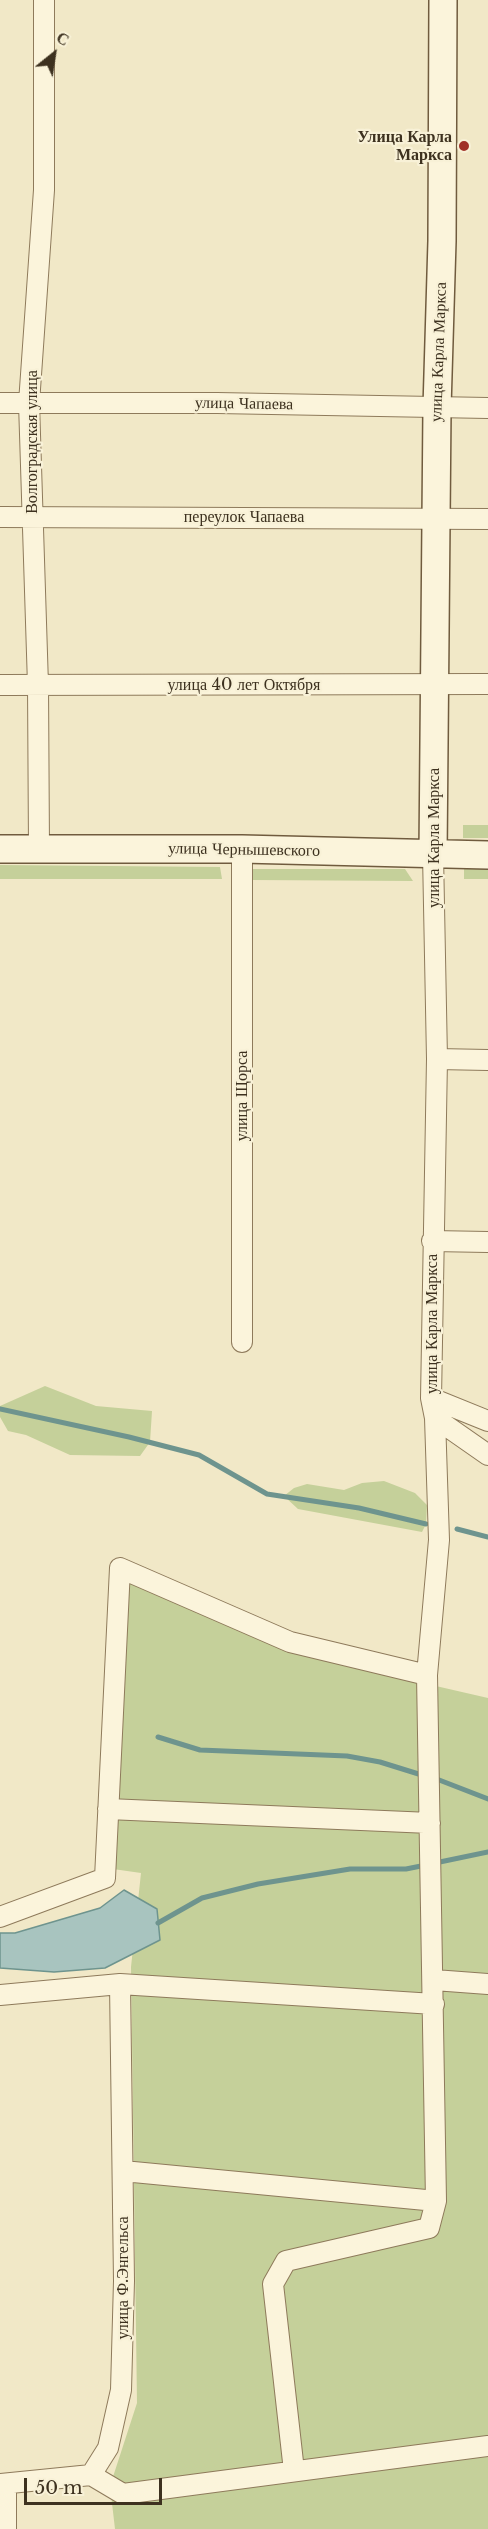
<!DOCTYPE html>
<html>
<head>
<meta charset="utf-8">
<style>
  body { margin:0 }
  #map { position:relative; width:488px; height:2529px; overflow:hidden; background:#f1e8c7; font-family:"Libre Baskerville",serif }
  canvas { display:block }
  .north { position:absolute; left:24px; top:24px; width:60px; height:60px; -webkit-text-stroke:4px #f8f1d7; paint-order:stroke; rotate:30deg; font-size:16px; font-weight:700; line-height:24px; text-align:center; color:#3d311f }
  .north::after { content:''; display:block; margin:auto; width:21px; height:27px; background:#3d311f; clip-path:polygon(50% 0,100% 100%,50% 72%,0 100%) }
  .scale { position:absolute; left:24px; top:2478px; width:138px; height:27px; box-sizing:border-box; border:3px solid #3d311f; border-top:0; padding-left:8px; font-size:18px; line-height:21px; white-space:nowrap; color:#3d311f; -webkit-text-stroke:4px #f8f1d7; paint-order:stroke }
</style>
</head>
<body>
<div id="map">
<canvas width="488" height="2529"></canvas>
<div class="north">С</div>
<div class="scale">50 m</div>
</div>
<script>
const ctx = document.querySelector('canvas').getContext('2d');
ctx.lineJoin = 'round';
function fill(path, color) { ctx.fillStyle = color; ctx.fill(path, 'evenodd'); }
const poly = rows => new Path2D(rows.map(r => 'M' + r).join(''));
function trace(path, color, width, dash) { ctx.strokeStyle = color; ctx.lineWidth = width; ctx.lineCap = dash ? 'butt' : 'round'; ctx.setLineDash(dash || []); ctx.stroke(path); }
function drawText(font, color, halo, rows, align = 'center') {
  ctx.font = font + ' "Libre Baskerville",serif'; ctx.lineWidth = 4.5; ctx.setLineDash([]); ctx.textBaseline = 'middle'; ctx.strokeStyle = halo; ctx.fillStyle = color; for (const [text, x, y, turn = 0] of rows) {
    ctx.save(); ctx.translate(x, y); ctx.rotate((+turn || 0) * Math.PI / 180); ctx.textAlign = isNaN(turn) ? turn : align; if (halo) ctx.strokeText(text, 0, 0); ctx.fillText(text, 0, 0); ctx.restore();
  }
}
fill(poly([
  [463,825,488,825,488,838,463,838],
  [0,865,220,867,222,879,0,879],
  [464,866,488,867,488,879,464,879],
  [250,869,405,869,413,881,251,880],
  [45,1386,96,1406,152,1411,150,1442,140,1456,70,1455,26,1435,8,1431,0,1417,0,1406],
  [384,1481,415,1493,427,1505,426,1524,422,1532,298,1509,284,1496,294,1488,307,1484,344,1490,362,1483],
  [129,1582,288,1652,488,1698,488,2529,115,2529,110,2486,137,2403,131,1967,141,1873,113,1869]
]), '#c5d09a');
const water = poly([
  [124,1890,157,1909,160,1940,105,1968,54,1972,0,1968,0,1933,15,1933,100,1908,124,1890]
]);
fill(water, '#a8c4bf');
trace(water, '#6e948e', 1.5);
trace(poly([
  [0,1409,129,1437,199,1455,267,1494,359,1508,426,1524],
  [457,1529,488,1537],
  [158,1737,200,1750,347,1756,380,1762,425,1776],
  [434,1778,488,1799],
  [435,1863,488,1852],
  [158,1923,202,1898,258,1884,350,1869,406,1869,426,1865]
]), '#6e948e', 5);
const street = poly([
  [0,403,217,403,488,408],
  [0,517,488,519],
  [0,685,488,684],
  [39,849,38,685,29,403,44,190,44,0],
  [242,849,242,1342],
  [437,1059,488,1060],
  [432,1241,488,1242],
  [431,1398,488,1421],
  [435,1418,488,1455],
  [108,1809,430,1823],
  [0,1917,105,1878,120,1568,290,1642,427,1675],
  [434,1980,488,1984],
  [0,1995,120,1984,434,2004],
  [123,2171,436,2201,427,1675,439,1540,435,1418,431,1398,437,1059,433,854],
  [294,2471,273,2284,286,2261,429,2228,436,2201],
  [91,2475,123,2494,488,2446],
  [0,2484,91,2475,108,2448,121,2390,124,2281,120,1984],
  [6,2484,6,2529]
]);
const secondary = poly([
  [0,849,242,849,488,855],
  [433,854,437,408,442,241,443,0]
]);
trace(street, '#8e7a5b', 22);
trace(secondary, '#705b3e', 30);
trace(street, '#fbf4db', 20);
trace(secondary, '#fbf4db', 27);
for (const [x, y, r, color] of [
  [464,146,6,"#a03127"]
]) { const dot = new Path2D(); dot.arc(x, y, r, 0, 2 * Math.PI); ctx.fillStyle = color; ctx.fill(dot); trace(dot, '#f8f1d7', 2); }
drawText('bold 16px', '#3d311f', '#f8f1d7', [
  ["Улица Карла",452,137],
  ["Маркса",452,155]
], 'right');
drawText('16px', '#3d311f', '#f8f1d7', [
  ["улица Карла Маркса",439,352,-88],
  ["улица Чапаева",244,404,1],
  ["Волгоградская улица",32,442,-90],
  ["переулок Чапаева",244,517],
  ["улица 40 лет Октября",244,685],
  ["улица Карла Маркса",434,838,-90],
  ["улица Чернышевского",244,850,1],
  ["улица Щорса",242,1096,-90],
  ["улица Карла Маркса",432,1324,-90],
  ["улица Ф.Энгельса",123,2278,-90]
]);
</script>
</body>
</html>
